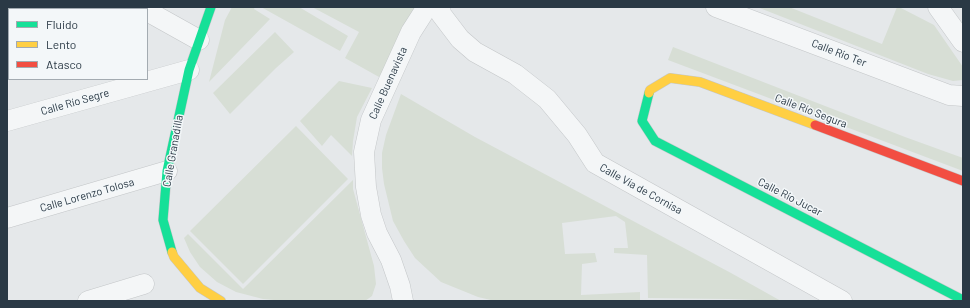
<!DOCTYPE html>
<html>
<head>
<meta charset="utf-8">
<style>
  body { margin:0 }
  #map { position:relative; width:970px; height:308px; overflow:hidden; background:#e5e8ea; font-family:Barlow,sans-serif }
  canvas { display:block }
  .frame { position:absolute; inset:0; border:8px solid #2a3945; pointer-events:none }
  .legend { position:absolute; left:8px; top:8px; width:140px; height:72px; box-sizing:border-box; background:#f3f7f9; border:1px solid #a3abb1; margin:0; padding:5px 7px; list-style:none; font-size:12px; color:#2a3945 }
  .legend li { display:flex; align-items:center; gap:8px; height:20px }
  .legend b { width:20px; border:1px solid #a3abb1 }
</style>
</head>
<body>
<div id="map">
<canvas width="970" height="308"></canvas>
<div class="frame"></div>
<ul class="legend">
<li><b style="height:5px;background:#16e098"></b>Fluido</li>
<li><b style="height:5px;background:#ffcf43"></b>Lento</li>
<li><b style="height:5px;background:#f24e42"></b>Atasco</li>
</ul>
</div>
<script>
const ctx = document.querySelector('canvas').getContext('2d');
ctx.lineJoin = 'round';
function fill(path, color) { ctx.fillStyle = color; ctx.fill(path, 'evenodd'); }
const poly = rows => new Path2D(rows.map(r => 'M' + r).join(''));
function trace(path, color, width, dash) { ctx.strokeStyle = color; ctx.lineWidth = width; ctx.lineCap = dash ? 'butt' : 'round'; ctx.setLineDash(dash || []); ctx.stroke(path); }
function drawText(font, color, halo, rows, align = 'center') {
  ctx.font = font + ' Barlow,sans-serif'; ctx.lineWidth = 3; ctx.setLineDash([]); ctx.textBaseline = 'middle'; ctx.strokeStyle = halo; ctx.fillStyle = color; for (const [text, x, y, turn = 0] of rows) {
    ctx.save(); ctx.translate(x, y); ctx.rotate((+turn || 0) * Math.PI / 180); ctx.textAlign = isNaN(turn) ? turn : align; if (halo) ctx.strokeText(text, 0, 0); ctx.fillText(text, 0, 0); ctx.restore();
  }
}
fill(poly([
  [232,7,255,7,254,9,270,19,209,82,225,20],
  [261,7,299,7,348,36,340,51],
  [312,7,418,7,379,77,345,58,359,32],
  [757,7,789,7,882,44,897,7,899,7,934,25,963,67,963,80,953,81,928,74],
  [275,32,294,52,276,68,230,114,213,93],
  [673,47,905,137,963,158,963,171,668,60],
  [339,81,372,88,357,117,353,141,352,156,331,135,322,146,300,121],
  [401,94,475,137,731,273,781,301,728,299,648,298,647,255,614,253,614,248,628,248,625,222,616,216,562,223,565,254,595,253,597,262,582,264,581,295,640,292,640,301,495,301,478,297,441,282,415,258,404,241,393,221,384,184,382,168,382,153,386,135],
  [296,126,348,179,243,284,190,231],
  [353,180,353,189,374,266,376,284,372,296,365,301,285,301,263,299,236,292,217,282,200,267,190,252,184,238,188,234,243,289]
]), '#d7ded5');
const street = poly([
  [440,7,441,14,460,39,475,52,515,74,547,99,577,135,595,163,842,301],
  [716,7,949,95,963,96],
  [938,7,963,42],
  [108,9,118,7],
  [147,11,199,40],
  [7,30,9,30],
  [7,121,189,70],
  [7,218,167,171],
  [88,301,144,284],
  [403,301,400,286,391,260,377,233,371,215,366,187,364,152,371,120,411,32,427,7]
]);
const fast = poly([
  [649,93,642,121,655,141,963,300],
  [172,252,163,220,167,171,189,70,211,7]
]);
const slow = poly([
  [649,93,650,90,670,78,700,82,815,125],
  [172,252,174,257,200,288,221,301]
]);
const jam = poly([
  [815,125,963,181]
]);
trace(street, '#c3c6c8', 21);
trace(fast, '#c3c6c8', 10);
trace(slow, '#c3c6c8', 10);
trace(jam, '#c3c6c8', 10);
trace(street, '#f4f6f7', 20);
trace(fast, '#16e098', 9);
trace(slow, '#ffcf43', 9);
trace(jam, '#f24e42', 9);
drawText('11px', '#2a3945', '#f3f7f9', [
  ["Calle Río Ter",839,53,21],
  ["Calle Buenavista",388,83,-66],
  ["Calle Río Segre",75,102,-16],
  ["Calle Río Segura",811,111,21],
  ["Calle Granadilla",173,151,-80],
  ["Calle Vía de Cornisa",641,189,29],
  ["Calle Lorenzo Tolosa",87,195,-16],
  ["Calle Río Jucar",790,197,27]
]);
</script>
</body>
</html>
